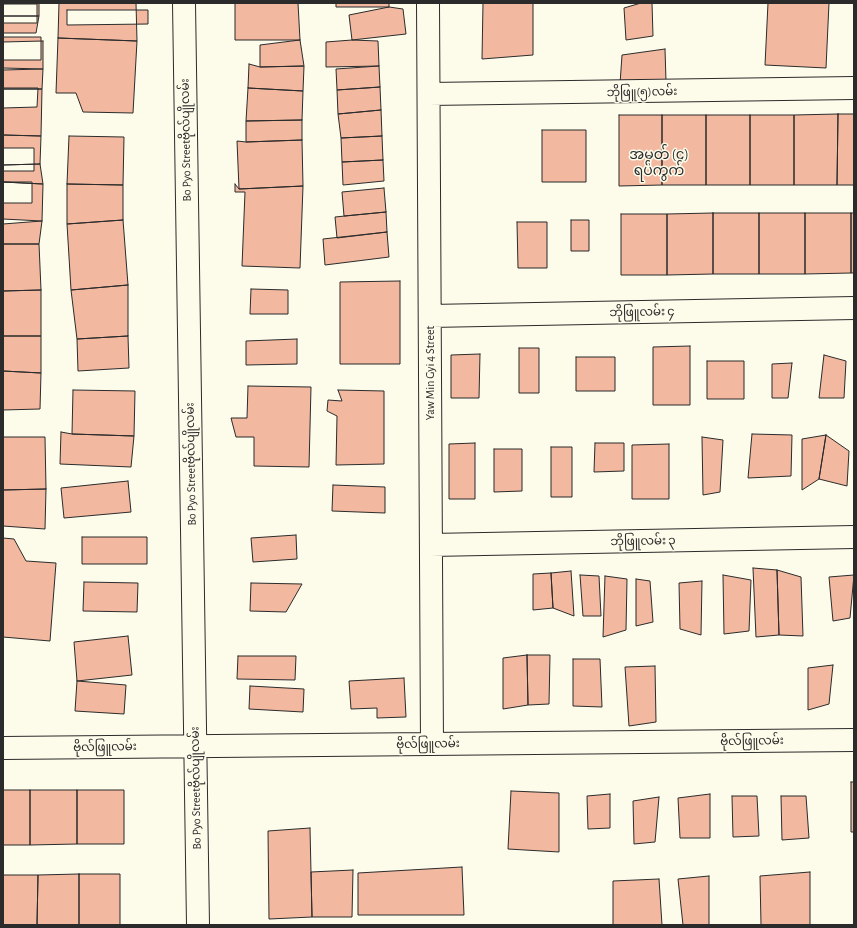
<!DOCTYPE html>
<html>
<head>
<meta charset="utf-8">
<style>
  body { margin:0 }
  #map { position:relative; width:857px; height:928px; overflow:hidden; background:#fdfbea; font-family:"Alegreya Sans",sans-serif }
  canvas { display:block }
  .frame { position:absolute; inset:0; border:4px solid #2b2b2b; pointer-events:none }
</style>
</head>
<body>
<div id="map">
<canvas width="857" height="928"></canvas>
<div class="frame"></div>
</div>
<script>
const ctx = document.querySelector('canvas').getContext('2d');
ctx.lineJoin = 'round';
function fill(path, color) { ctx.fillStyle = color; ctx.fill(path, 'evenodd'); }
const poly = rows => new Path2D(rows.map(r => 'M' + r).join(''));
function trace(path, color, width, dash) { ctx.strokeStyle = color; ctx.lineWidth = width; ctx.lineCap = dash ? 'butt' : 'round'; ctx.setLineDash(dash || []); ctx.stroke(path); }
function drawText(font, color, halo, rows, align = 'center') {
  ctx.font = font + ' "Alegreya Sans","Noto Sans Myanmar",sans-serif'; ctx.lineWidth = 3; ctx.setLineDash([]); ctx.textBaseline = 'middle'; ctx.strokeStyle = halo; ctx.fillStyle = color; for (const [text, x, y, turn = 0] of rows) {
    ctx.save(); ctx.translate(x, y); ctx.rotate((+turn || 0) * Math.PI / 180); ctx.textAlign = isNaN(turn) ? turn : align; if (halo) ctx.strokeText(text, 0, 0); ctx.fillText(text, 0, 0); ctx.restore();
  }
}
const building = poly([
  [3,3,39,3,39,16,3,16,3,3],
  [59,3,136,3,137,41,58,38,59,3],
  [235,3,298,3,300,40,235,40,235,3],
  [336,3,389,3,389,7,336,7,336,3],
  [483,3,533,3,533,55,482,59,483,3],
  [641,3,652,3,653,36,626,40,624,8,641,3],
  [768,3,829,3,826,68,765,65,768,3],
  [3,4,37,4,37,23,3,23,3,4],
  [389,7,403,9,406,34,352,40,349,15,389,7],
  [67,10,148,10,148,24,67,25,67,10],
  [3,16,39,16,36,33,3,33,3,16],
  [3,37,41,37,41,60,3,60,3,37],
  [58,38,137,41,133,113,83,112,76,93,56,93,58,38],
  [300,40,304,66,260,67,260,45,300,40],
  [352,40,378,41,379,66,326,67,326,42,352,40],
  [43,41,43,69,3,70,3,42,43,41],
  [665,49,666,81,620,84,622,55,665,49],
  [249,64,260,67,304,66,303,91,248,88,249,64],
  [379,66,380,87,337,90,336,69,379,66],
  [3,68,43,69,42,89,3,89,3,68],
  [380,87,381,110,338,114,337,90,380,87],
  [3,88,38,88,37,107,3,108,3,88],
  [248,88,303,91,302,120,246,121,248,88],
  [3,89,42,89,41,136,3,135,3,89],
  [381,110,382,136,341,138,338,114,381,110],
  [838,114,837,185,794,185,794,115,838,114],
  [838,114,854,114,854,185,837,185,838,114],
  [619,115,662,115,662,185,619,186,619,115],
  [662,115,706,115,706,185,662,185,662,115],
  [706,115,750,115,750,185,706,185,706,115],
  [750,115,794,115,794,185,750,185,750,115],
  [302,120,302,140,246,142,246,121,302,120],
  [542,130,586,130,586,182,542,182,542,130],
  [3,135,41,136,40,164,3,165,3,135],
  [69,136,124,137,123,185,67,184,69,136],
  [382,136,383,160,342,162,341,138,382,136],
  [302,140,303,186,239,189,237,141,246,142,302,140],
  [3,148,34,148,34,171,3,171,3,148],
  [383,160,384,181,343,185,342,162,383,160],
  [40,164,43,184,3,182,3,165,40,164],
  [3,182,43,184,42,221,3,219,3,182],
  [3,182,32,182,32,203,3,203,3,182],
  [67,184,123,185,123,220,67,224,67,184],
  [235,184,239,189,303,186,300,268,242,266,245,192,235,192,235,184],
  [384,188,386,212,344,216,342,192,384,188],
  [386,212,387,232,337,238,335,217,386,212],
  [713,213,713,274,667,275,667,214,713,213],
  [713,213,759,213,759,274,713,274,713,213],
  [759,213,805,213,805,274,759,274,759,213],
  [805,213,851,213,851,273,805,274,805,213],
  [851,213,854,213,854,273,851,273,851,213],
  [621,214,667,214,667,275,621,275,621,214],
  [123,220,128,285,71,290,67,224,123,220],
  [571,220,589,220,589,251,571,251,571,220],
  [42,221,39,244,3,244,3,224,42,221],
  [517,222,547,222,547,268,518,268,517,222],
  [387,232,389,257,325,265,323,239,387,232],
  [3,244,39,244,41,290,3,291,3,244],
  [400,281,400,364,340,364,340,282,400,281],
  [128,285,128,336,77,339,71,290,128,285],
  [251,289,288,290,288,314,250,314,251,289],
  [41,290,41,336,3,336,3,291,41,290],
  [3,336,41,336,41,373,3,371,3,336],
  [128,336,129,368,78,371,77,339,128,336],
  [297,339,297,364,246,365,246,341,297,339],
  [690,346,690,405,653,405,653,347,690,346],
  [519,348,539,348,539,393,519,393,519,348],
  [480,354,479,398,451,398,451,355,480,354],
  [824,355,846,361,844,398,819,398,824,355],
  [576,357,615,357,615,391,576,391,576,357],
  [707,361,744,361,744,399,707,399,707,361],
  [792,363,788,398,772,398,772,364,792,363],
  [3,371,41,373,40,409,3,410,3,371],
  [248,386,311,387,309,467,254,466,254,437,236,437,231,418,247,418,248,386],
  [73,390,135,391,134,436,72,434,73,390],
  [338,390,384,391,384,464,336,465,337,416,327,411,328,400,342,401,338,390],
  [61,432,72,434,134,436,131,467,60,464,61,432],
  [752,434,792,435,791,476,748,478,752,434],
  [826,435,849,451,847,486,819,479,826,435],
  [826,435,819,479,802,490,802,439,826,435],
  [3,437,45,437,46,489,3,490,3,437],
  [702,437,723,440,720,492,703,495,702,437],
  [475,443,475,499,449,499,449,444,475,443],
  [595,443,624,443,624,471,594,472,595,443],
  [669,444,669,499,632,499,632,445,669,444],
  [551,447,572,447,572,497,551,497,551,447],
  [494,449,522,449,522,491,494,492,494,449],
  [128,481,131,512,64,518,61,488,128,481],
  [333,485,385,487,385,513,332,511,333,485],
  [46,489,45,529,3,526,3,490,46,489],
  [296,535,297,559,253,562,251,538,296,535],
  [82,537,147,537,147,564,82,564,82,537],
  [3,538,14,539,26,561,56,563,50,641,3,637,3,538],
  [753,568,777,570,779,635,756,637,753,568],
  [777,570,801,577,803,636,779,635,777,570],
  [571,571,574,616,553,608,551,573,571,571],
  [551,573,553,608,533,610,533,574,551,573],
  [580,575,599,576,601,616,583,616,580,575],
  [723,575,751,580,749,631,724,634,723,575],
  [854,575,850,618,833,621,829,577,854,575],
  [605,576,627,579,626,630,603,637,605,576],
  [636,579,650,581,653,622,636,626,636,579],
  [702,581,701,635,680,629,679,583,702,581],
  [84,582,138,583,137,612,83,611,84,582],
  [251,583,302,584,286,612,250,611,251,583],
  [128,636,132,675,77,681,74,642,128,636],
  [527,655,528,705,503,709,503,658,527,655],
  [527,655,550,655,549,704,528,705,527,655],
  [238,656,296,656,295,680,237,679,238,656],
  [573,659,600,659,602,707,573,706,573,659],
  [833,665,829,704,808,710,808,668,833,665],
  [655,666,656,722,629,726,625,667,655,666],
  [404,678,406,717,377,718,377,708,351,709,349,681,404,678],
  [77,681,126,685,124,714,75,711,77,681],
  [250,686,304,689,303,712,249,709,250,686],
  [851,782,854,782,854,832,851,832,851,782],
  [3,790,30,790,30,845,3,845,3,790],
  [30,790,77,790,77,844,30,845,30,790],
  [77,790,124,790,124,844,77,844,77,790],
  [511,791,559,793,559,852,508,849,511,791],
  [610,794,610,828,588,829,587,796,610,794],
  [710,794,710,838,680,838,678,798,710,794],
  [732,796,757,796,759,836,733,837,732,796],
  [781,796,806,796,809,838,782,840,781,796],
  [659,797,655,842,634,844,633,801,659,797],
  [310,828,312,917,269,919,268,831,310,828],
  [462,867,464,915,358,915,358,873,462,867],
  [353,870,352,917,312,917,311,872,353,870],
  [810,872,810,925,761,925,760,876,810,872],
  [79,874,79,925,37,925,38,875,79,874],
  [79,874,120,874,120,925,79,925,79,874],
  [3,875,38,875,37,925,3,925,3,875],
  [709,876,709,925,683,925,678,879,709,876],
  [659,879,662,925,613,925,613,881,659,879]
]);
fill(building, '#f2b8a0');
trace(building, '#2b2b2b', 1);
const minor = poly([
  [184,3,198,925],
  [428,3,432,744],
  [429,94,854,88],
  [430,316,854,308],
  [431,545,854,537],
  [3,748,854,740]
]);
trace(minor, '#2b2b2b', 24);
trace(minor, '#fdfbea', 22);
drawText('12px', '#2b2b2b', '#fdfbea', [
  ["ဘိုဖြူ(၅)လမ်း",642,92,-1],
  ["Bo Pyo Streetဗိုလ်ပျိုလမ်း",186,140,-91],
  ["ဘိုဖြူလမ်း ၄",642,312,-1],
  ["Yaw Min Gyi 4 Street",430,373,-90],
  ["Bo Pyo Streetဗိုလ်ပျိုလမ်း",191,464,-91],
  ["ဘိုဖြူလမ်း ၃",643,541,-1],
  ["ဗိုလ်ဖြူလမ်း",752,741,-1],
  ["ဗိုလ်ဖြူလမ်း",428,744,-1],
  ["ဗိုလ်ဖြူလမ်း",105,747,-1],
  ["Bo Pyo Streetဗိုလ်ပျိုလမ်း",196,788,-91]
]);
drawText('14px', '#2b2b2b', '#fdfbea', [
  ["အမှတ် (၄)",659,155],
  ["ရပ်ကွက်",659,171]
]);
</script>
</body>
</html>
